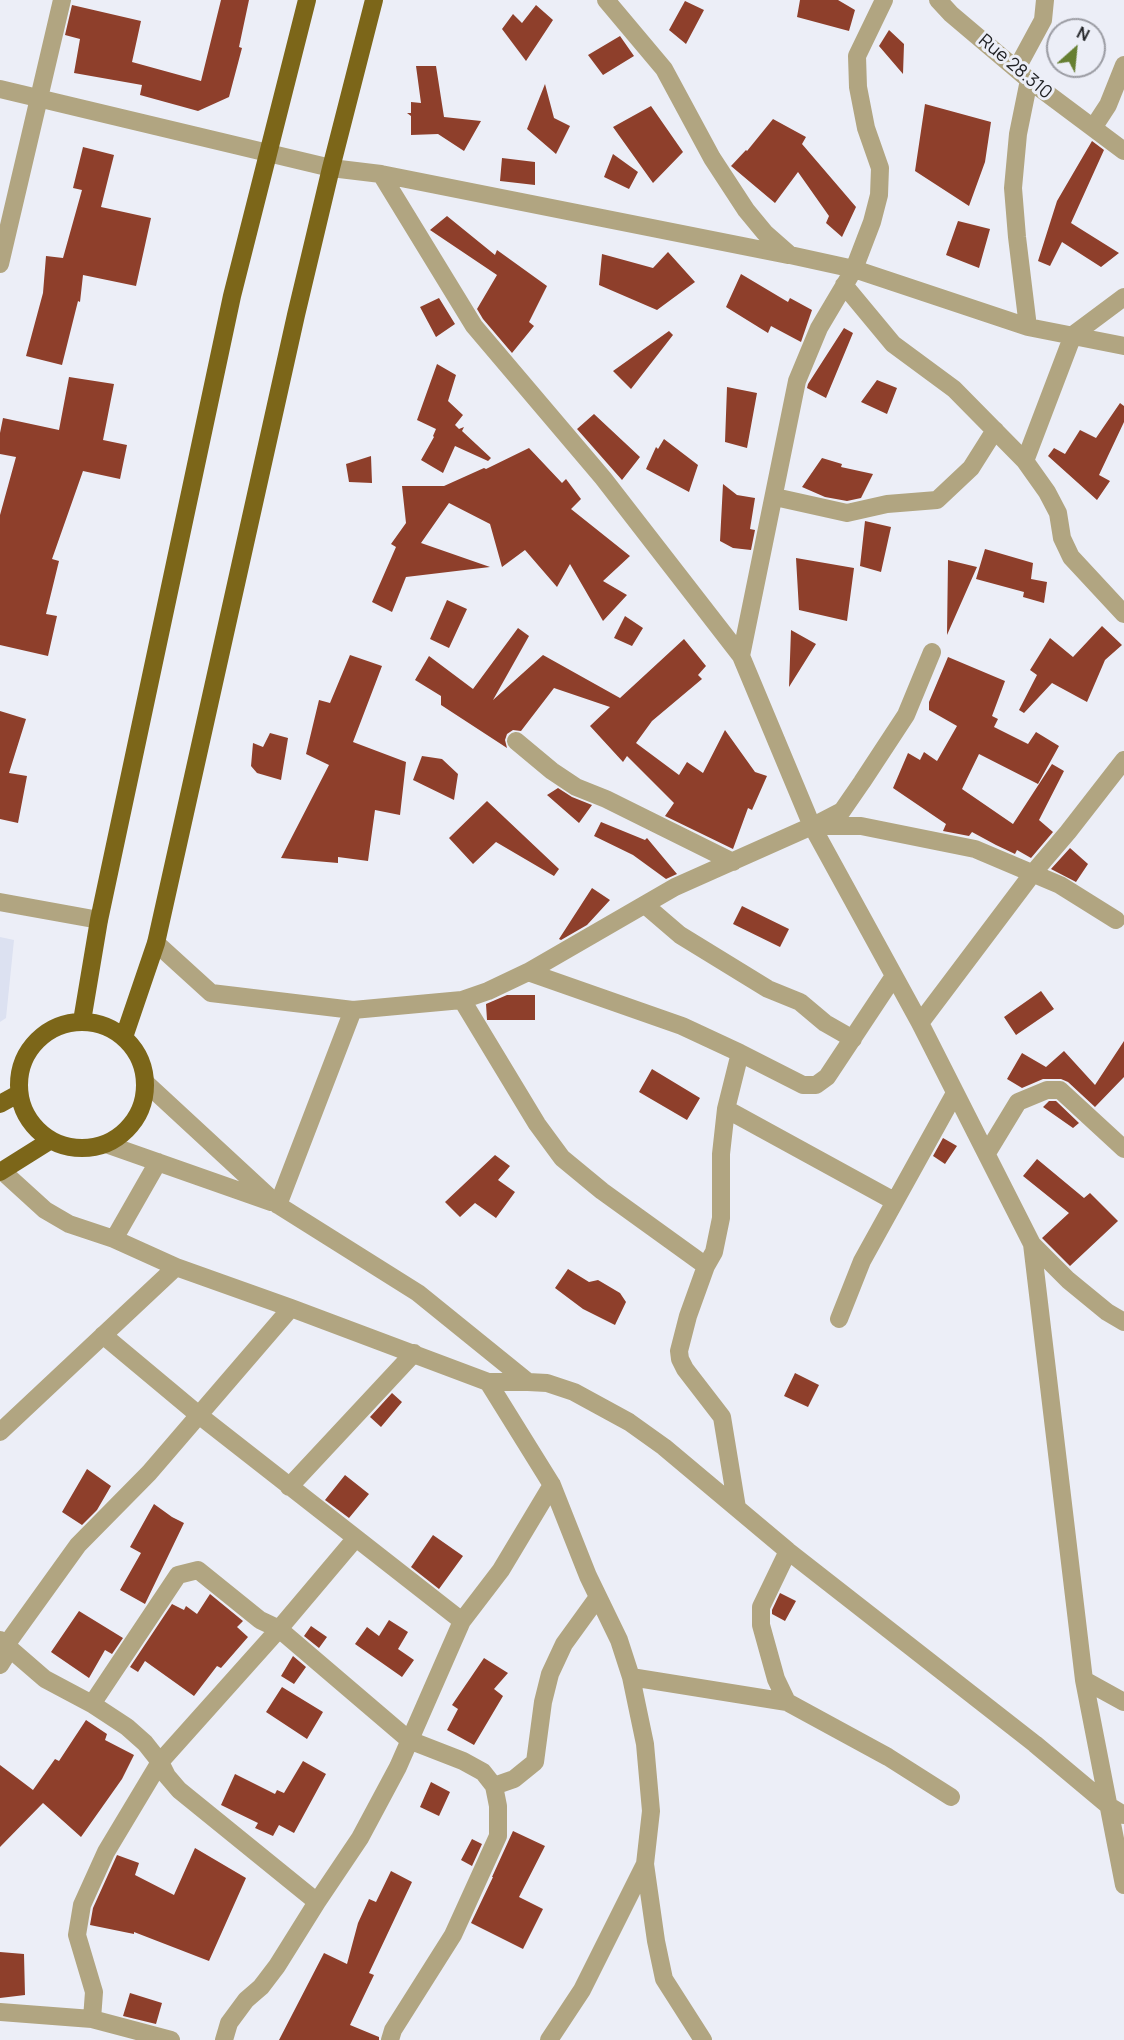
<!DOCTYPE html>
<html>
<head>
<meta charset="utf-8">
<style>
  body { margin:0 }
  #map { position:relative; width:1124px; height:2040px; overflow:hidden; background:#eceef7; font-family:Manrope,sans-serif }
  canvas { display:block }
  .north { position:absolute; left:1046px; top:18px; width:60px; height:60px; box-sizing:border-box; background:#eceef7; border:2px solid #9b9ca3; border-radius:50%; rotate:27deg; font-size:16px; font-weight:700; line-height:24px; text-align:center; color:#212225 }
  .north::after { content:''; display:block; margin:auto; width:21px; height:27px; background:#667f32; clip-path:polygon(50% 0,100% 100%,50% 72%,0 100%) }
</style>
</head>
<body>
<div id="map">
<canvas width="1124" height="2040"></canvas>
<div class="north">N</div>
</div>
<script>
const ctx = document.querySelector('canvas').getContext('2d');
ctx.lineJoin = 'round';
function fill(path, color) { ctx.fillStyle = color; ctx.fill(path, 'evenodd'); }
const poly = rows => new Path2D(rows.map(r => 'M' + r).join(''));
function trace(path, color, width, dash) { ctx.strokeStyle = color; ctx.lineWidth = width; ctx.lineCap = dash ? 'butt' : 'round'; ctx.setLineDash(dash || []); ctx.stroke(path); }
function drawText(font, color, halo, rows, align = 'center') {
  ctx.font = font + ' Manrope,sans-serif'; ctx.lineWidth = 6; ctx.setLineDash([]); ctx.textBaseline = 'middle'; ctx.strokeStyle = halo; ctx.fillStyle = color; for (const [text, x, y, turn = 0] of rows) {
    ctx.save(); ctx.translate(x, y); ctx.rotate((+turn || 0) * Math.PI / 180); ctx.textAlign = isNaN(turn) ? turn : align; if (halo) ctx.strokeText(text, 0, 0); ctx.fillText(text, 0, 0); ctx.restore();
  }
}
fill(poly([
  [0,937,14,940,6,1018,0,1022]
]), '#dce1f1');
fill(poly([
  [221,0,249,0,239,47,242,48,229,97,198,111,140,95,142,85,74,73,80,39,65,35,72,5,141,21,132,62,201,81],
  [800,0,838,0,855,10,849,31,797,17],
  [685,1,704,10,686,44,669,30],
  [536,5,553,20,526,61,502,29,513,14,522,23],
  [889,30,904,44,903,74,879,46],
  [620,36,634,56,603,75,588,55],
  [416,66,436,66,444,117,481,121,464,151,438,134,411,135,411,116,407,113,411,113,411,102,421,103],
  [545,84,554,118,570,126,556,154,527,129],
  [925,104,991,122,985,162,969,206,915,171],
  [651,106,683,152,653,183,613,127],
  [773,119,806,137,802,144,856,207,842,237,826,223,829,216,798,172,775,203,731,166,746,150,747,151],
  [1092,141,1104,150,1071,223,1119,253,1101,267,1062,242,1050,266,1038,261,1057,201],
  [83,147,114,155,101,207,151,218,136,286,83,275,80,302,78,301,62,365,26,356,43,293,46,256,63,258,82,190,73,188],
  [613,154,638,172,629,189,604,177],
  [502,158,535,162,535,185,500,181],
  [447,216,495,255,497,250,547,286,529,322,534,326,512,353,483,319,477,309,497,275,430,230],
  [958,221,990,229,979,268,946,255],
  [668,252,695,282,657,310,599,285,602,254,653,268],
  [741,274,788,302,790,298,812,310,801,342,771,326,768,333,726,307],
  [439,298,455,324,436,337,420,307],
  [844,328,853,333,826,398,807,388,808,384],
  [669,331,673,335,631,389,613,371],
  [437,364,456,375,448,401,463,415,455,425,459,429,464,427,462,431,491,458,488,461,455,446,443,473,421,460,434,437,433,436,436,429,417,420],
  [69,377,114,384,103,440,127,445,120,479,83,471,52,559,59,561,46,614,57,616,48,656,0,645,0,515,16,457,0,454,0,433,3,418,59,430],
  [877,380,897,388,887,414,861,402],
  [727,387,757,393,747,448,725,442],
  [1120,403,1124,406,1124,422,1099,475,1110,481,1097,500,1048,456,1054,448,1065,454,1080,430,1096,438],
  [594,414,640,457,622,480,577,429],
  [664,439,698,465,689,492,646,469,656,447,658,449],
  [529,448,562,483,566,479,581,499,571,509,630,556,603,581,627,595,603,621,570,564,557,587,525,550,502,567,490,524,449,503,421,543,490,567,406,577,392,612,372,602,396,547,391,544,406,523,402,486,444,486,484,468,486,469],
  [371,456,372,483,349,482,346,464],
  [822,458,842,464,841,467,873,474,861,498,847,501,825,497,802,487],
  [723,484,737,495,755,498,750,529,755,530,751,550,733,548,720,541],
  [865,521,891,527,881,572,860,566],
  [985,549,1033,563,1031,579,1047,582,1044,603,1023,597,1024,592,976,579],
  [796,558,854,568,847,621,799,610],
  [948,560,977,567,947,635],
  [447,600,467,609,449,648,430,639],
  [625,616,643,628,632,646,614,638],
  [1102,626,1122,645,1105,660,1087,702,1052,683,1024,713,1019,710,1037,675,1030,670,1050,638,1073,657],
  [518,628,529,636,493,700,543,655,620,698,684,639,706,666,698,675,702,679,652,721,636,743,679,775,687,762,703,773,725,730,755,772,767,776,752,810,748,808,733,849,665,816,674,803,627,756,623,762,590,726,610,707,554,688,521,731,513,730,507,734,505,740,507,748,441,705,441,696,415,680,429,656,473,689],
  [791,630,816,644,789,687],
  [350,655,382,666,353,742,406,762,400,815,375,810,368,861,338,857,338,863,281,858,329,765,306,754,319,700,330,703],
  [948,657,1005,681,992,716,998,719,994,727,1028,744,1036,732,1059,746,1038,784,979,754,962,789,1013,824,1052,764,1064,771,1039,820,1053,832,1031,858,1017,850,1015,854,996,845,972,832,969,836,943,831,946,824,893,788,908,753,920,760,924,752,937,761,957,726,929,710,929,702],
  [0,711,26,719,9,773,27,776,18,823,0,819],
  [270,733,288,738,281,780,257,773,251,766,253,743,263,747],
  [422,756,442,759,458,774,454,800,413,780],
  [558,788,572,797,592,805,579,823,547,795],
  [487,801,559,869,554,876,496,842,473,864,449,838],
  [601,822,645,840,647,838,677,874,666,879,633,855,594,836],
  [1070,848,1088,864,1076,882,1051,869],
  [592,888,610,900,587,925,561,940,559,939],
  [742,906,789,929,780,947,733,924],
  [1041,991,1054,1009,1016,1035,1004,1017],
  [507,995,535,995,535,1020,487,1020,486,1004],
  [1124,1041,1124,1077,1095,1107,1068,1082,1061,1079,1043,1079,1022,1088,1007,1079,1022,1053,1046,1067,1064,1051,1095,1085],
  [652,1069,700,1098,687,1120,639,1092],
  [1049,1101,1056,1101,1079,1123,1073,1128,1043,1107],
  [943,1138,957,1146,945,1164,933,1156],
  [495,1155,510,1166,498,1180,515,1192,496,1218,475,1203,460,1217,445,1202],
  [1037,1159,1084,1198,1090,1193,1118,1221,1070,1266,1042,1238,1069,1213,1023,1176],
  [568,1269,589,1282,598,1280,620,1293,626,1302,615,1325,583,1309,555,1288],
  [795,1373,819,1385,808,1407,784,1396],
  [392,1393,402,1402,381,1427,370,1417],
  [87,1469,111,1486,97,1510,82,1525,62,1512],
  [345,1475,369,1494,349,1518,325,1500],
  [154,1504,172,1517,184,1523,145,1604,120,1590,141,1553,130,1547],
  [433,1535,463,1556,439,1589,411,1567],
  [780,1593,796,1601,785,1621,772,1614,772,1610],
  [210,1594,243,1621,237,1627,248,1637,221,1668,217,1666,194,1696,145,1661,138,1672,130,1667,172,1604,184,1610,186,1606,197,1614],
  [79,1611,123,1638,112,1654,105,1650,89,1678,51,1652],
  [389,1620,408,1632,398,1649,414,1660,402,1677,355,1644,367,1627,379,1636],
  [311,1626,327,1637,319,1648,304,1636],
  [293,1656,306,1667,294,1684,281,1676],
  [484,1658,508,1673,494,1689,503,1696,474,1745,447,1730,458,1709,452,1705],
  [282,1687,323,1712,307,1739,266,1712],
  [86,1720,107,1734,105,1740,134,1755,122,1779,81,1837,43,1803,0,1847,0,1765,33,1790,55,1759,59,1761],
  [303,1761,326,1774,294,1833,279,1825,273,1836,255,1828,258,1823,221,1805,235,1774,275,1794,277,1790,284,1793],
  [431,1782,450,1792,439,1816,420,1807],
  [513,1831,545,1846,519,1897,543,1909,523,1949,471,1923,493,1877,492,1877],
  [472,1839,482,1844,472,1866,461,1860],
  [195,1848,246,1878,209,1961,134,1932,134,1934,90,1925,93,1908,117,1855,139,1863,135,1875,174,1895],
  [391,1871,412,1882,369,1973,374,1975,350,2025,379,2037,379,2040,279,2040,324,1953,347,1964,358,1923,369,1899,376,1902],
  [0,1952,24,1954,25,1995,0,1998],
  [130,1993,162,2003,156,2024,123,2016]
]), '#8e3f2b');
trace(poly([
  [606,0,664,69,712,158,746,210,765,233,790,255,854,269,1028,327,1124,346],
  [938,0,951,14,1029,80,1124,151],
  [1017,68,1043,20,1045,0],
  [0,89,331,168,381,174,474,326,603,478,741,656,812,826,920,1023,1032,1244,1068,1280,1107,1312,1124,1322],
  [1093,128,1108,105,1124,65],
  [381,174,788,255],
  [0,264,62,0],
  [844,285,893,344,954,389,1025,461,1047,492,1058,513,1062,538,1071,557,1124,614],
  [1028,327,1017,237,1013,188,1018,134,1029,80],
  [1025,461,1073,335,1124,297],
  [775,497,847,513,887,504,937,500,971,468,995,430],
  [741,656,797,381,819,328,854,269,872,222,879,195,880,168,866,128,858,87,857,56,884,0],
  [516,741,552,771,576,787,606,799,733,862],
  [817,824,842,811,862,782,906,715,932,652],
  [0,902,99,920],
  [645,905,680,935,768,989,800,1002,825,1023,853,1039],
  [156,943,211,993,353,1010,462,1000,488,991,528,972,675,887,812,826,861,826,975,849,1060,885,1116,920],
  [528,972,682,1026,740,1053,803,1085,816,1085,827,1077,894,976],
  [462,1000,537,1124,562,1158,602,1191,706,1266],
  [920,1023,1033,873,1068,832,1124,760],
  [146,1083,278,1205,418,1293,528,1382,547,1383,574,1392,629,1422,664,1447,788,1551,1035,1744,1109,1806,1124,1815],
  [726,1109,894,1201],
  [106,1144,271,1202],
  [987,1153,1018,1102,1047,1090,1060,1090,1124,1149],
  [2,1171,45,1210,69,1224,114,1239,176,1267,291,1308,488,1382,528,1382],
  [278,1205,353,1010],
  [114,1239,158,1162],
  [1032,1244,1084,1680,1124,1885],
  [839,1319,862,1261,955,1093],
  [103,1335,200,1416,462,1621],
  [488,1382,552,1485,588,1576,619,1640,631,1677,645,1744,651,1811,645,1864,656,1941,664,1979,703,2040],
  [0,1432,176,1267],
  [289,1487,414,1353],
  [737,1508,722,1417,685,1369,680,1359,679,1351,688,1316,706,1266,714,1252,721,1218,721,1154,726,1109,740,1053],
  [788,1551,761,1607,761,1625,776,1679,787,1702,888,1757,951,1797],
  [0,1640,45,1679,92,1704,127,1727,145,1743,160,1762,167,1776,179,1790,317,1902],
  [6,1645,78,1545,149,1473,291,1308],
  [0,1665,10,1649],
  [631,1677,787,1702],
  [1084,1680,1124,1702],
  [92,1704,178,1575,198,1570,260,1620,279,1629,409,1740,463,1761,483,1772,494,1786,498,1806,498,1836,453,1935,393,2030,390,2040],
  [494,1786,514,1779,535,1762,543,1702,550,1674,564,1644,598,1597],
  [0,2012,92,2019,171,2040],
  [92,2019,94,1992,77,1935,82,1905,106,1852,160,1762,279,1629,355,1539],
  [224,2040,229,2023,246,2000,261,1987,277,1966,317,1902,360,1838,398,1767,462,1621,501,1570,552,1485],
  [549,2040,582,1990,645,1864]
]), '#b1a581', 18);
trace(poly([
  [82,1021,99,920,232,296,307,0],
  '19 1085a63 63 0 1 1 126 0a63 63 0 1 1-126 0Z',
  [124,1037,156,943,296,315,331,168,374,0],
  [0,1104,18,1094],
  [0,1172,51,1140]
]), '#7c6619', 18);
drawText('18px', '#212225', '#eceef7', [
  ["Rue 28.310",1015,67,40]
]);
</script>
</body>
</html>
